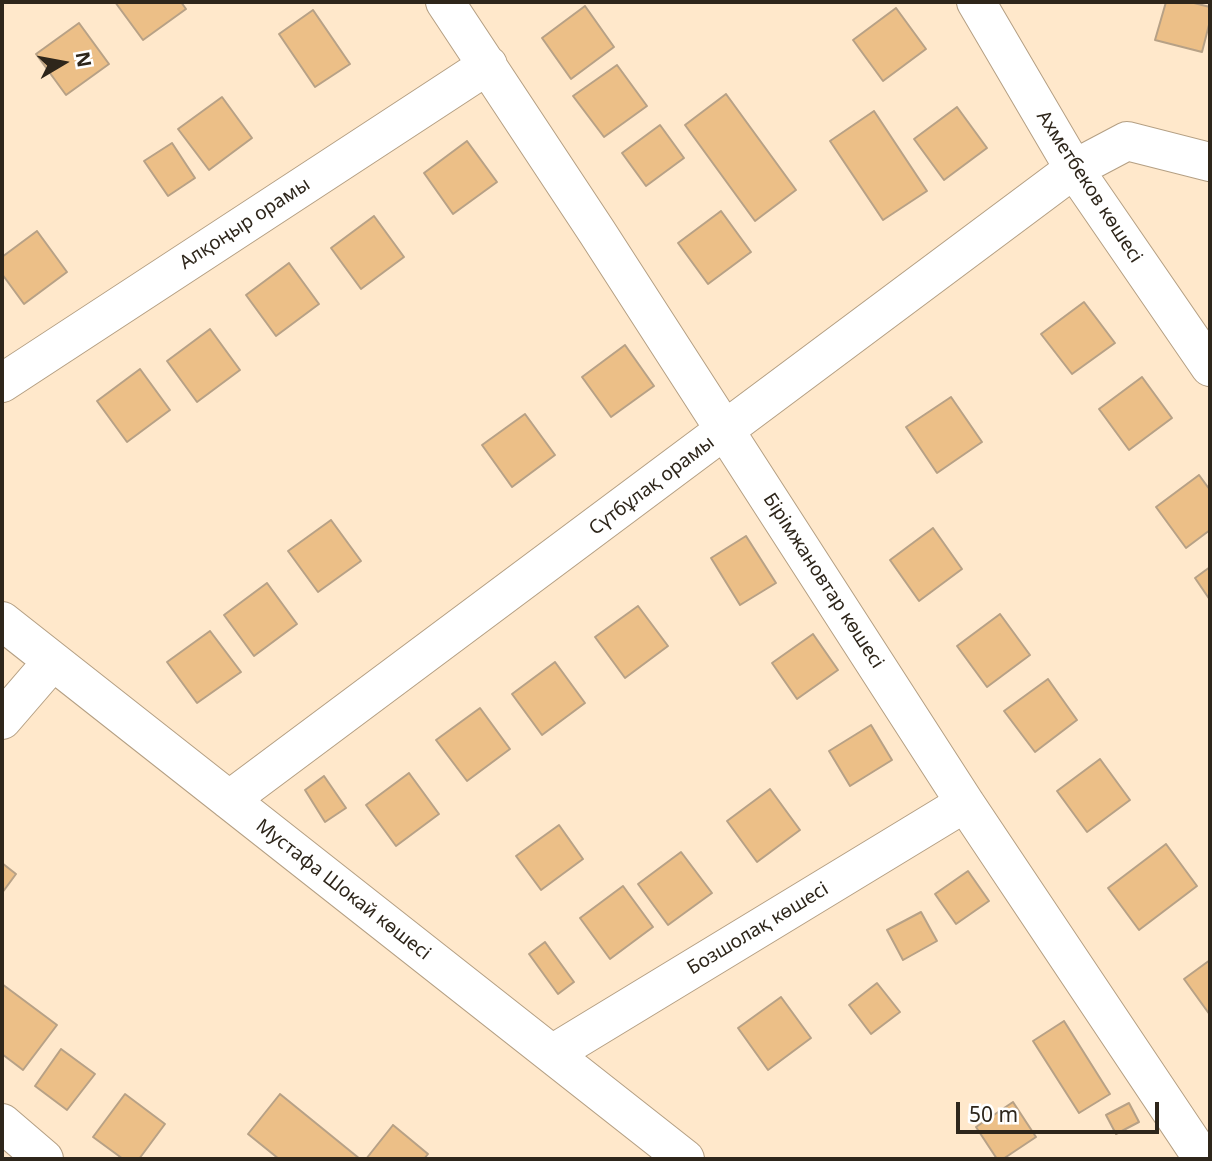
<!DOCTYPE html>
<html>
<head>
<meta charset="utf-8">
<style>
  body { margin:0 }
  #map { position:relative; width:1212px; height:1161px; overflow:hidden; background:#ffe8cb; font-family:"Noto Sans",sans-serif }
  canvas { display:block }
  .frame { position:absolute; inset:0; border:4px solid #2e261b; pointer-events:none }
  .north { position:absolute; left:28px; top:28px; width:70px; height:70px; -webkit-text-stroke:5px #fff; paint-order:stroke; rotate:80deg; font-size:19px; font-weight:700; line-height:28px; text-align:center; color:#2e261b }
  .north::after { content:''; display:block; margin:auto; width:24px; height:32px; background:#2e261b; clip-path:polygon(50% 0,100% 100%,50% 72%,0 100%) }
  .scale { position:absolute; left:956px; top:1102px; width:203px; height:32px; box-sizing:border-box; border:4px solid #2e261b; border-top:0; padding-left:9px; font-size:21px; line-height:24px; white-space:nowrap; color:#2e261b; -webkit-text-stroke:5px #fff; paint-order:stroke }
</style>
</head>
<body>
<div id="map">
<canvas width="1212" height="1161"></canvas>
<div class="frame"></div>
<div class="north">N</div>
<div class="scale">50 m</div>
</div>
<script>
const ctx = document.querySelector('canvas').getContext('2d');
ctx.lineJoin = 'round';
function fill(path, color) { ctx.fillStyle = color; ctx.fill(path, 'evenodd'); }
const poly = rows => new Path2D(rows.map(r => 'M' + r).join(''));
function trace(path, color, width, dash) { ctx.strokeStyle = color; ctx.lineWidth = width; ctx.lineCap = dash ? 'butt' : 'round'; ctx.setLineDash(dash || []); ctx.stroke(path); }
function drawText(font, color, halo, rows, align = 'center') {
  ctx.font = font + ' "Noto Sans",sans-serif'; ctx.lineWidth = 5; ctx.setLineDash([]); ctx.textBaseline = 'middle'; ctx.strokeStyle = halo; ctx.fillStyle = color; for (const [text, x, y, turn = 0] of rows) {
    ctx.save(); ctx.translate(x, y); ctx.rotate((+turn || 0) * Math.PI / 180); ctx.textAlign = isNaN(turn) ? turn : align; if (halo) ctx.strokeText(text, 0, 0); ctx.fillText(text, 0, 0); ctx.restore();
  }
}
const building = poly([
  [115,2,181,2,186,9,143,40,115,2],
  [1166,2,1190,2,1210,7,1210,21,1202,52,1155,40,1166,2],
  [585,6,614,47,571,79,542,38,585,6],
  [896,8,926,49,883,81,853,40,896,8],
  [313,10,350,64,315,87,279,34,313,10],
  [79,23,109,64,66,95,36,54,79,23],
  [617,65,647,106,604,137,573,96,617,65],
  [726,94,796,190,755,221,685,125,726,94],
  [222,97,252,138,209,170,178,129,222,97],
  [957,107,987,148,944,180,914,139,957,107],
  [874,111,927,191,883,220,830,141,874,111],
  [660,125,684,158,646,186,622,153,660,125],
  [467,141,497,182,453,214,424,173,467,141],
  [172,143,195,178,168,196,144,161,172,143],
  [721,211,751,252,708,284,678,243,721,211],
  [374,216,404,257,361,289,331,248,374,216],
  [37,231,67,272,24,304,2,274,2,257,37,231],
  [289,263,319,304,276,336,246,295,289,263],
  [1084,302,1115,343,1072,374,1041,334,1084,302],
  [210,329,240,370,197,402,167,361,210,329],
  [625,345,654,386,611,417,582,377,625,345],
  [140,369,170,410,127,442,97,401,140,369],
  [1142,377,1172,418,1129,450,1099,409,1142,377],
  [951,397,982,442,937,473,906,427,951,397],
  [525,414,555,455,512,487,482,445,525,414],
  [1199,475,1210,490,1210,530,1186,548,1156,507,1199,475],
  [331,520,361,561,318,592,288,551,331,520],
  [933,528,962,569,919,601,890,560,933,528],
  [746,536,776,583,740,605,711,558,746,536],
  [1210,567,1210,600,1195,578,1210,567],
  [267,583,297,624,254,656,224,615,267,583],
  [638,606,668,646,625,678,595,637,638,606],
  [1000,614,1030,655,987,687,957,646,1000,614],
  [210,631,241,672,197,703,167,662,210,631],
  [813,634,838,670,797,699,772,663,813,634],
  [555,662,585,703,542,735,512,694,555,662],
  [1048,679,1077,720,1035,752,1004,711,1048,679],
  [480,708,510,749,467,781,436,740,480,708],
  [871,725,892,760,850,786,829,751,871,725],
  [1100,759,1130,800,1087,832,1057,791,1100,759],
  [409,773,439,814,396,846,366,805,409,773],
  [324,776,346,808,325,822,305,790,324,776],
  [770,789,800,830,757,862,727,821,770,789],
  [559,825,583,859,541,890,516,856,559,825],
  [1166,844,1197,886,1139,930,1108,888,1166,844],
  [681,852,712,893,668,925,638,884,681,852],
  [2,863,16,874,2,893,2,863],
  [968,871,989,901,956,924,935,894,968,871],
  [623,886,653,927,610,959,580,918,623,886],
  [921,912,937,941,903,960,887,930,921,912],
  [545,942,574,982,558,994,529,954,545,942],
  [1210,960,1210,1015,1184,979,1210,960],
  [877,983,900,1012,871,1034,849,1005,877,983],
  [2,984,57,1025,23,1070,2,1054,2,984],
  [781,997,811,1038,768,1070,738,1028,781,997],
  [1064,1021,1110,1094,1079,1113,1033,1041,1064,1021],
  [61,1049,95,1074,67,1110,35,1086,61,1049],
  [125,1094,165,1124,139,1159,123,1159,93,1137,125,1094],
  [280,1094,360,1159,279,1159,248,1134,280,1094],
  [1013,1102,1036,1137,1003,1159,997,1159,976,1127,1013,1102],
  [1129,1103,1139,1122,1116,1134,1106,1115,1129,1103],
  [393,1125,428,1154,424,1159,366,1159,393,1125]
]);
fill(building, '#ecbf87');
trace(building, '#b7a186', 2);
const minor = poly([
  [445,2,597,232,965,803,1203,1159],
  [976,2,1074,169,1210,367],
  [2,383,488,65],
  [2,621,685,1159],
  [2,720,52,662],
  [229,800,1074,169,1127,141,1210,162],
  [552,1054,965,803],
  [2,1123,44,1159]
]);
trace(minor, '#b49f83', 40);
trace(minor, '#fff', 38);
drawText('19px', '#2e261b', '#fff', [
  ["Ахметбеков көшесі",1089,187,57],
  ["Алқоңыр орамы",245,224,-33],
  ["Cүтбұлақ орамы",652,486,-37],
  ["Бірімжановтар көшесі",823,581,57],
  ["Мустафа Шокай көшесі",343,890,38],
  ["Бозшолақ көшесі",758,929,-31]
]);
</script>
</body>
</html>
